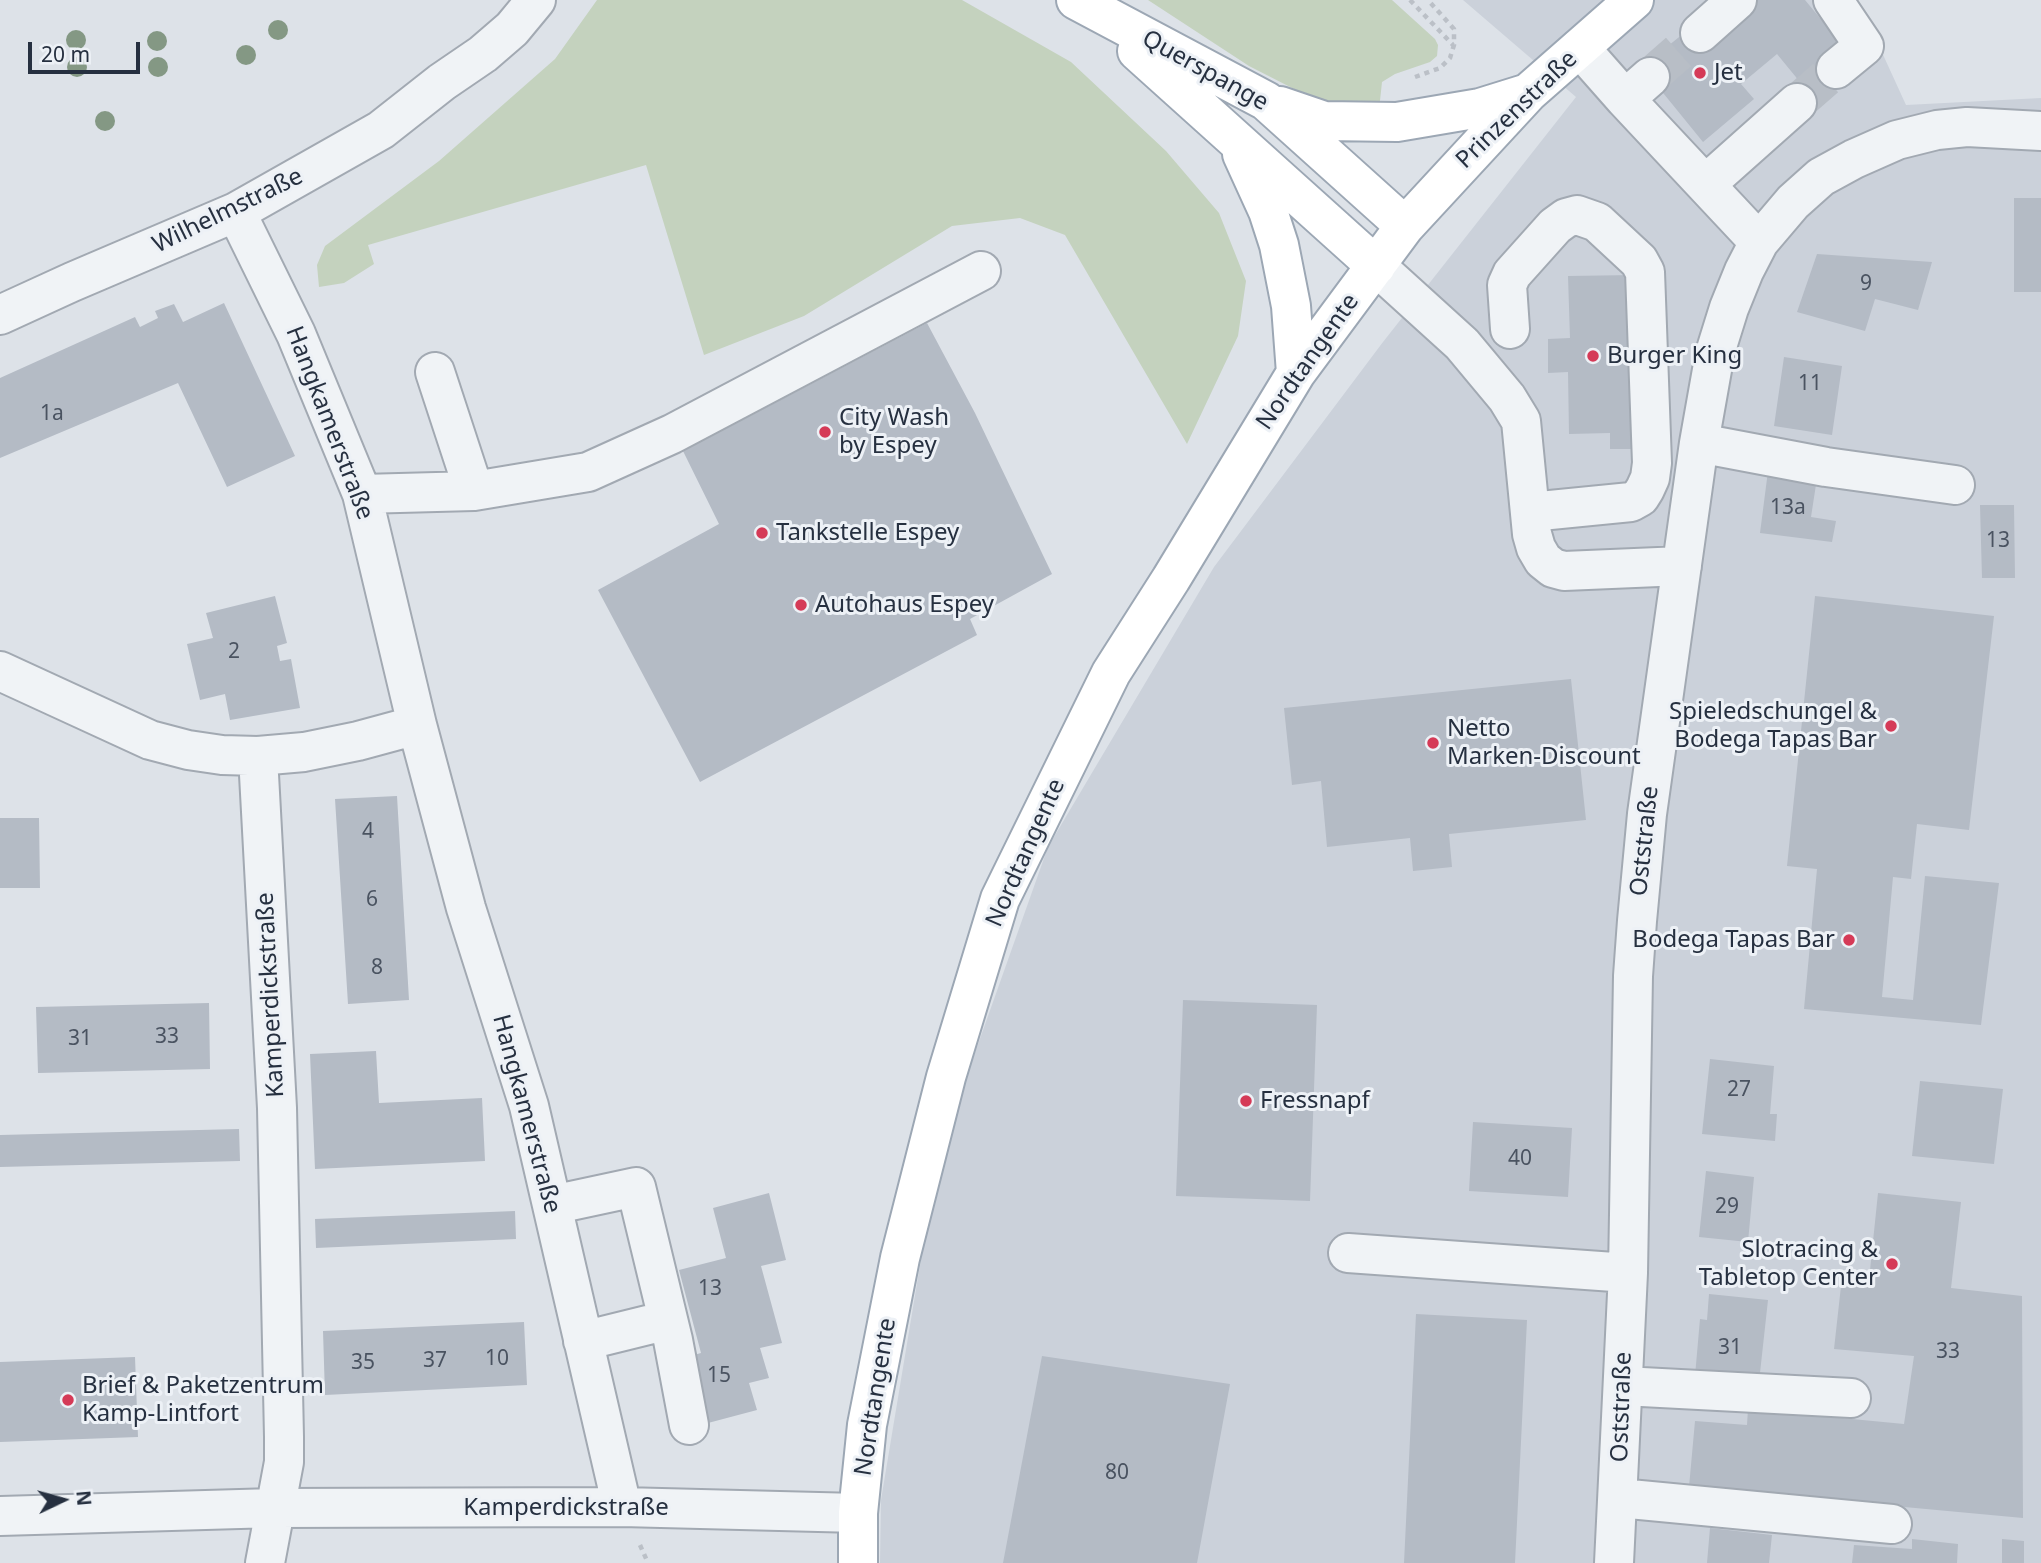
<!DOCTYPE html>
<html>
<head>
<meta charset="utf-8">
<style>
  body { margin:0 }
  #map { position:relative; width:2041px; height:1563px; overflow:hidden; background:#dde2e8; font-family:"Noto Sans",sans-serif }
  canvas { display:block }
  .north { position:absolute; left:28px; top:1465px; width:70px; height:70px; -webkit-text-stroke:5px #edf1f6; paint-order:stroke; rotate:85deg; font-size:19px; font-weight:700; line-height:28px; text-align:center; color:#263040 }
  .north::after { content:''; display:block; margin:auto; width:24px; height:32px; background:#263040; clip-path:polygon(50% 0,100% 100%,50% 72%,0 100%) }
  .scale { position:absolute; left:28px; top:42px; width:112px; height:32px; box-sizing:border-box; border:4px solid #263040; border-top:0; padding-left:9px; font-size:21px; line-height:24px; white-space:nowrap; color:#263040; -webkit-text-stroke:5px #edf1f6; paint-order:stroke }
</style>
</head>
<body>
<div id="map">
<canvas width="2041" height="1563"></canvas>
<div class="north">N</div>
<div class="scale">20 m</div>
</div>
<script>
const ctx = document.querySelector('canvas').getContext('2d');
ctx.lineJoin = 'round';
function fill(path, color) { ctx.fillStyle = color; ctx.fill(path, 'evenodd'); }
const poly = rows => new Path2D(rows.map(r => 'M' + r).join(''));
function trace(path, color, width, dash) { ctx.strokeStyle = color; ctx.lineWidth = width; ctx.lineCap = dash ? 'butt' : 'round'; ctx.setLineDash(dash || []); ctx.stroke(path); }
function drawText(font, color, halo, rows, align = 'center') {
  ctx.font = font + ' "Noto Sans",sans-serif'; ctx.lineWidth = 6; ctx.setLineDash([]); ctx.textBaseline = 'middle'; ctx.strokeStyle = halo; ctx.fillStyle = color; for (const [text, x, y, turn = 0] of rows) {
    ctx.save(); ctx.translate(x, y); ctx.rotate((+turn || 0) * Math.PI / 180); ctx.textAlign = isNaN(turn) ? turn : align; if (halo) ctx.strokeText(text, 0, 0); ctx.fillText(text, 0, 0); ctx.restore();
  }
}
fill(poly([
  [1463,0,1858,0,1906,105,2041,98,2041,1563,880,1563,881,1500,938,1157,1048,847,1214,567,1383,342,1576,97]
]), '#cbd1da');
fill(poly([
  [597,0,962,0,1071,62,1166,151,1219,213,1246,281,1238,336,1187,444,1065,235,1020,218,952,226,804,316,704,355,646,165,368,245,374,264,344,283,319,287,317,265,325,246,439,161,555,59],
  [1148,0,1392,0,1435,39,1438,45,1437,56,1430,62,1395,74,1382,82,1379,110,1332,105,1298,91,1249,66]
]), '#c4d2be');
fill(poly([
  [1758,0,1805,0,1843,46,1846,82,1805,114,1788,92,1800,82,1777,54,1741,84,1754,99,1703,142,1642,67,1694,25,1706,40],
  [2014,198,2041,198,2041,292,2014,292],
  [1817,254,1932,262,1918,310,1875,299,1865,331,1797,312],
  [1634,275,1641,449,1610,449,1610,433,1569,434,1568,372,1548,373,1548,339,1570,338,1568,276],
  [224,303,295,456,227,487,178,383,0,458,0,378,135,317,140,327,158,318,155,311,174,304,183,322],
  [927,323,975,413,1052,574,970,619,977,635,700,782,598,590,719,524,683,451],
  [1784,357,1842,366,1832,435,1774,426],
  [1768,471,1817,478,1811,517,1836,521,1832,542,1760,533],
  [1980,505,2014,505,2015,578,1982,578],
  [275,596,287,643,277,646,280,661,291,659,300,708,230,720,225,694,200,700,187,644,213,638,206,613],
  [1815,596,1994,616,1969,830,1917,824,1911,879,1893,877,1882,997,1913,1000,1925,876,1999,883,1981,1025,1804,1009,1817,869,1787,866],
  [1571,679,1586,820,1449,834,1452,867,1413,871,1410,838,1327,847,1321,781,1292,785,1284,708],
  [397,796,409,1000,348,1004,335,799],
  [0,818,39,818,40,888,0,888],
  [1183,1000,1317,1005,1310,1201,1176,1196],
  [209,1003,210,1069,38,1073,36,1007],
  [376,1051,379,1103,482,1098,485,1161,315,1169,310,1054],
  [1710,1059,1774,1066,1770,1114,1777,1114,1775,1141,1702,1134],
  [1920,1081,2003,1089,1994,1164,1912,1156],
  [1473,1122,1572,1128,1568,1197,1469,1191],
  [239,1129,240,1161,0,1167,0,1135],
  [1706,1171,1754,1177,1748,1242,1699,1237],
  [769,1193,786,1260,761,1266,782,1343,760,1348,769,1378,749,1383,757,1410,708,1423,690,1356,701,1353,679,1270,726,1258,713,1208],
  [1878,1193,1961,1202,1951,1288,2022,1296,2023,1518,1689,1487,1695,1421,1747,1425,1748,1409,1904,1424,1914,1356,1834,1349,1842,1277,1869,1280],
  [515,1211,516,1239,316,1248,315,1219],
  [1709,1294,1768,1300,1759,1382,1695,1376,1700,1319,1707,1320],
  [1416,1314,1527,1320,1515,1563,1404,1563],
  [524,1322,527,1385,325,1395,323,1331],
  [1042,1356,1230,1384,1197,1563,1003,1563],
  [135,1357,138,1437,0,1442,0,1362],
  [1710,1528,1772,1535,1769,1563,1707,1563],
  [1912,1539,1958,1544,1957,1563,1852,1563,1854,1545,1912,1549],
  [2002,1539,2024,1541,2024,1563,2002,1563]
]), '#b4bbc5');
trace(poly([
  [1650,77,1700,33],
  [1797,103,1836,69]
]), '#b8bec6', 38, [38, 19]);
const minor = poly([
  [1833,0,1864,46,1836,69],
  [1700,33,1737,0],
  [1580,48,1625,99,1759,242],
  [1625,99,1650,77],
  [1706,184,1797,103],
  [236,212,296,334,362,494,417,725,466,908,529,1106,622,1507],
  [1376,266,1462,344,1507,398,1521,421,1532,534,1536,548,1543,560,1553,568,1564,571,1682,566],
  [0,315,72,282,236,212,381,130,442,82,483,54,512,29,536,0],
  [1510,329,1507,285,1512,274,1555,226,1566,218,1577,215,1597,222,1639,261,1645,272,1652,463,1650,478,1645,489,1640,497,1631,502,1530,512],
  [435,372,474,491],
  [1699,443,1826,467,1955,485],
  [362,494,474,491,588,472,672,434,981,271],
  [0,671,150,740,188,750,222,755,258,756,277,1108,284,1437,284,1462,265,1563],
  [258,756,304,752,358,741,417,725],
  [552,1205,636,1187,673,1340,689,1425],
  [1348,1253,1628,1273],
  [583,1341,668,1320],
  [1623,1386,1851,1398],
  [1619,1498,1892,1524],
  [0,1516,274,1508,622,1507,858,1513],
  [1614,1563,1628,1273,1633,976,1637,921,1647,814,1699,443,1715,353,1729,308,1744,271,1759,242,1793,202,1821,177,1854,159,1897,140,1937,130,1967,127,2041,131]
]);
const major = poly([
  [1076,0,1266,101,1405,226],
  [1137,51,1376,266],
  [1280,106,1324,121,1397,122,1480,108,1525,94],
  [1242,154,1268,211,1279,245,1291,306,1296,373],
  [858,1563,858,1513,867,1425,900,1258,946,1077,1000,899,1111,673,1171,579,1296,373,1405,226,1528,93,1634,0]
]);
trace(minor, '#a2a9b2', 42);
trace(major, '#9ca7b4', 42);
trace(poly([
  [1410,0,1453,45],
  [1415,77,1440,68,1450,58,1454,45,1454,29,1428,0],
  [640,1545,648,1563]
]), '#bbc0c7', 4.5, [5, 5]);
trace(minor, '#f0f3f6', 38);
trace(major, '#fff', 38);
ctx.fillStyle = '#849884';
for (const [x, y] of [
  [278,30],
  [76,40],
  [157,41],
  [246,55],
  [77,67],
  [158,67],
  [105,121]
]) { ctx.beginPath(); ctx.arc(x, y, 10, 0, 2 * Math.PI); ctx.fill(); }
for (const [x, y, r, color] of [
  [1700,73,7,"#d53a57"],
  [1593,356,7,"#d53a57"],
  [825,432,7,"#d53a57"],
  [762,533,7,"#d53a57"],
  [801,605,7,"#d53a57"],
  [1891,726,7,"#d53a57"],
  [1433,743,7,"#d53a57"],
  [1849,940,7,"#d53a57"],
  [1246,1101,7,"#d53a57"],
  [1892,1264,7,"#d53a57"],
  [68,1400,7,"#d53a57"]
]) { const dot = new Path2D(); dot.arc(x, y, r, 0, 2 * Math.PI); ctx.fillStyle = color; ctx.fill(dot); trace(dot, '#edf1f6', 2.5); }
drawText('21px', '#4a5361', null, [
  ["9",1866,284],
  ["11",1810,384],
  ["1a",52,414],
  ["13a",1788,508],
  ["13",1998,541],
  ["2",234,652],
  ["4",368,832],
  ["6",372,900],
  ["8",377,968],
  ["33",167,1037],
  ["31",80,1039],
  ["27",1739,1090],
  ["40",1520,1159],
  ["29",1727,1207],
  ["13",710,1289],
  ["31",1730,1348],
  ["33",1948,1352],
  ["10",497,1359],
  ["37",435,1361],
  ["35",363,1363],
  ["15",719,1376],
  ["80",1117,1473]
]);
drawText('24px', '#263040', '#edf1f6', [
  ["Querspange",1205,71,29],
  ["Prinzenstraße",1517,110,-44],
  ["Wilhelmstraße",228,211,-26],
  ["Nordtangente",1308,362,-55],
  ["Hangkamerstraße",329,423,69],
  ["Oststraße",1645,841,-84],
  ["Nordtangente",1026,853,-66],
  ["Kamperdickstraße",271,995,-93],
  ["Hangkamerstraße",526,1114,75],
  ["Nordtangente",876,1397,-81],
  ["Oststraße",1622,1407,-88],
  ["Kamperdickstraße",566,1508]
]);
drawText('24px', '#263040', '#edf1f6', [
  ["Jet",1714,73],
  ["Burger King",1607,356],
  ["City Wash",839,418],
  ["by Espey",839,446],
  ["Tankstelle Espey",776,533],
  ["Autohaus Espey",815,605],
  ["Spieledschungel &",1877,712,"right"],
  ["Bodega Tapas Bar",1877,740,"right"],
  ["Netto",1447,729],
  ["Marken-Discount",1447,757],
  ["Bodega Tapas Bar",1835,940,"right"],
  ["Fressnapf",1260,1101],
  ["Slotracing &",1878,1250,"right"],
  ["Tabletop Center",1878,1278,"right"],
  ["Brief & Paketzentrum",82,1386],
  ["Kamp-Lintfort",82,1414]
], 'left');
</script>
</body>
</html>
